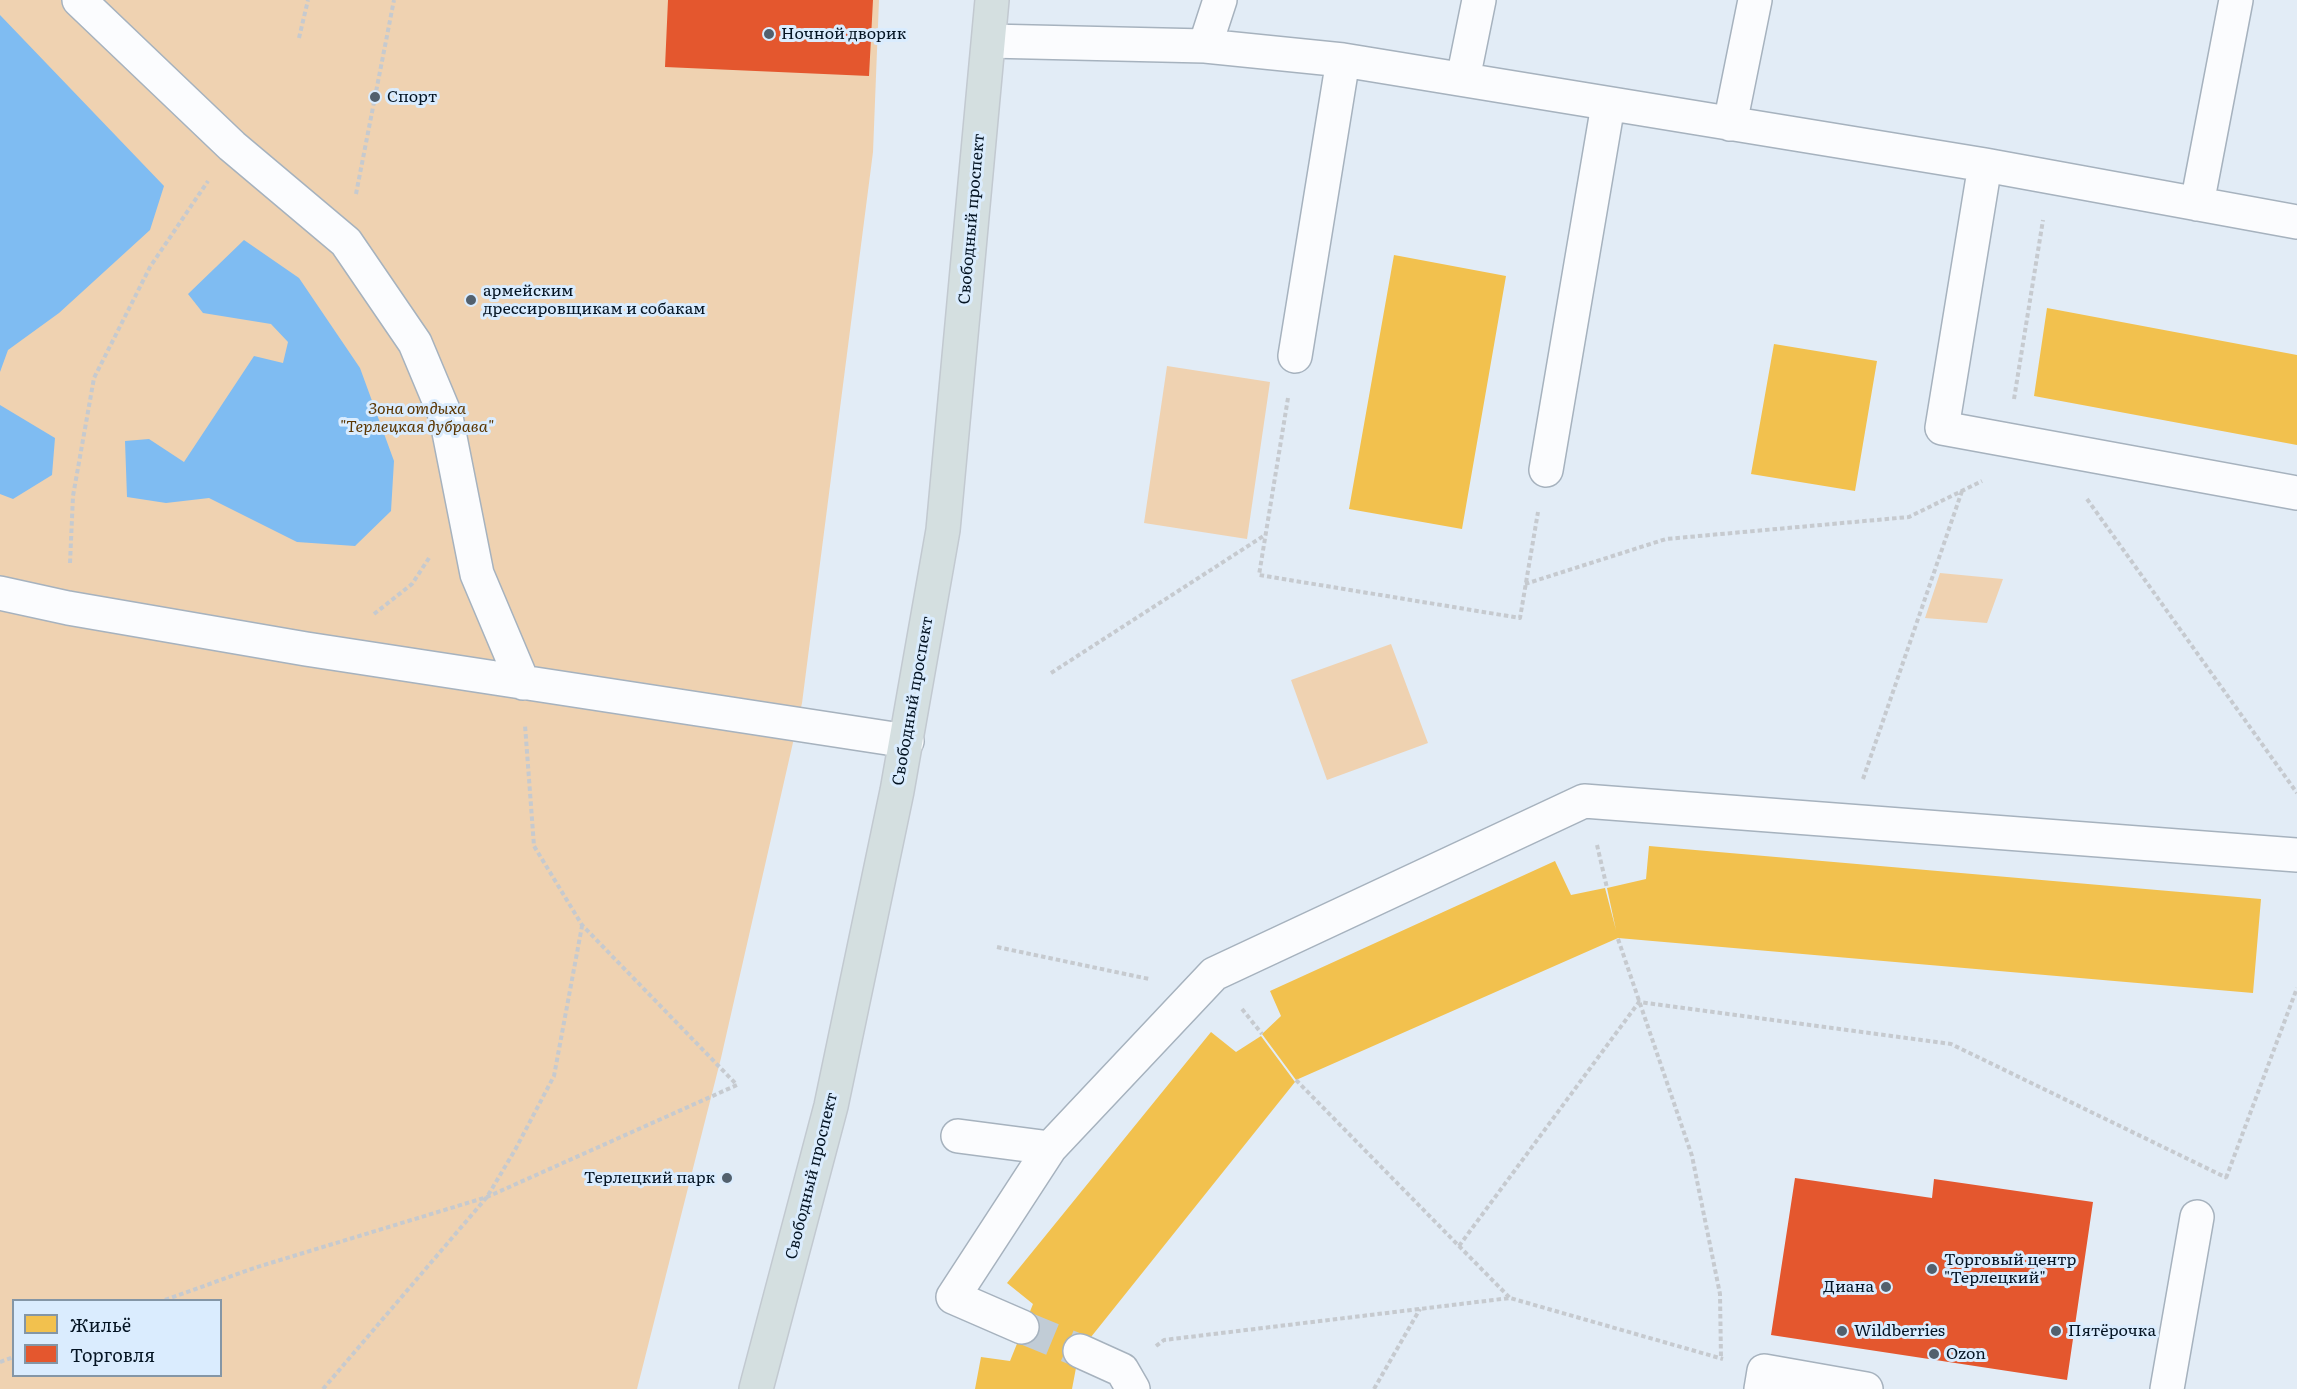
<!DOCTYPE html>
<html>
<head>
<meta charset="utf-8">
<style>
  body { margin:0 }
  #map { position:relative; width:2297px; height:1389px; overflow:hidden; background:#e2ecf6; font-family:Literata,serif }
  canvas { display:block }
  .legend { position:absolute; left:12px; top:1299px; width:210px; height:78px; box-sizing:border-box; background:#daecfe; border:2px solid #8496a6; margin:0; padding:8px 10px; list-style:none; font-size:18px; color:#041423 }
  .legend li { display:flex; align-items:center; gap:12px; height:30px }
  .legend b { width:30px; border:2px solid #8496a6 }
</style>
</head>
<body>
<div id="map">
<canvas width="2297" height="1389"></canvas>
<ul class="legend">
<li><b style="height:16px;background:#f2c14e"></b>Жильё</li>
<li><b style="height:16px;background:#e4572e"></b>Торговля</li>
</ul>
</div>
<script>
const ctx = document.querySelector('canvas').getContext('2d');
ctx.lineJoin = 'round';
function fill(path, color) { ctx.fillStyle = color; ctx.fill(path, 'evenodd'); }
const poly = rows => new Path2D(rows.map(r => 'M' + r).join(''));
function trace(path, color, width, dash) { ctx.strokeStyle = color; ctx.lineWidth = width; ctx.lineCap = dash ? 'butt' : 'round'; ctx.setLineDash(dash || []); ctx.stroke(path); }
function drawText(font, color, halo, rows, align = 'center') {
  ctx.font = font + ' Literata,serif'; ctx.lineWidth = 6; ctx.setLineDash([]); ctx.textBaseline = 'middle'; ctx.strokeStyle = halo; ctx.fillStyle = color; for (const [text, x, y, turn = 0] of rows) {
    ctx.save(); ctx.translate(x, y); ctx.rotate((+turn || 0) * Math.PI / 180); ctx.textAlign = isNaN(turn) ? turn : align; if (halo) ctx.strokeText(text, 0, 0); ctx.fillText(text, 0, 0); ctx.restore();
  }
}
fill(poly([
  [0,0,879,0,873,152,802,703,721,1058,637,1389,0,1389],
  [14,1300,220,1300,220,1376,14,1376],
  [1167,366,1270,382,1247,539,1144,523],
  [1940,573,2003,579,1987,623,1925,618],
  [1391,644,1428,743,1327,780,1291,680]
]), '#efd2b1');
fill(poly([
  [0,15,164,186,150,230,59,313,8,350,0,372],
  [244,240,299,278,360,368,394,461,391,511,355,546,297,542,209,498,166,503,127,497,125,441,149,439,184,462,254,356,283,363,288,342,271,324,203,313,188,294],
  [0,405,55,438,52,475,13,499,0,494]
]), '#7fbcf2');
fill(poly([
  [1394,255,1506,276,1462,529,1349,509],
  [2047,308,2297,355,2297,445,2034,396],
  [1774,344,1877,361,1855,491,1751,474],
  [1649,846,2261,899,2253,993,1618,938,1296,1080,1262,1034,1281,1016,1270,991,1555,861,1571,895,1605,888,1616,930,1607,888,1646,879],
  [1211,1032,1236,1052,1261,1036,1295,1082,1079,1352,1072,1389,975,1389,981,1357,1010,1361,1033,1304,1007,1283]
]), '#f2c14e');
fill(poly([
  [668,0,873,0,869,76,665,67],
  [1795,1178,1932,1198,1934,1179,2093,1202,2067,1380,1771,1335]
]), '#e4572e');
trace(poly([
  [1022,1327,1080,1351]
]), '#c1ccd6', 33, [33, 16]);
const minor = poly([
  [79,0,232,146,346,242,415,343,446,417,477,574,523,683],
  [989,41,1205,46,1343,60,1985,165,2297,222],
  [1205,46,1220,0],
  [1463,79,1479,0],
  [1730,124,1755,0],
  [1985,165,1942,428,2297,493],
  [2197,204,2236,0],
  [1295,356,1343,60],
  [1546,470,1608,105],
  [0,593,68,608,306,649,907,741],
  [958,1136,1050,1148,1214,974,1584,801,2297,855],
  [1022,1327,953,1297,1050,1148],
  [1080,1351,1122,1370,1133,1389],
  [1761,1389,1764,1371,1866,1389],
  [2167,1389,2197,1217]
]);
const major = poly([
  [756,1389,831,1106,897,791,943,530,992,0]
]);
trace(minor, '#a6b2be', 36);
trace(major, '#c2c9d0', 36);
trace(poly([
  [299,38,308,0],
  [356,194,394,0],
  [1288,398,1259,575,1520,618,1538,512],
  [2014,399,2043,220],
  [2087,499,2297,793],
  [70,563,73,496,94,378,150,267,208,181],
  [1525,584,1666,539,1909,517,1982,481],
  [374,614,412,584,429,558],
  [1051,673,1265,535],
  [1863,779,1962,491],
  [1597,845,1607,888],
  [1618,939,1692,1156,1720,1294,1721,1358],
  [997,947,1149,979],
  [1242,1009,1262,1034],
  [1296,1080,1510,1298],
  [2226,1178,2297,988],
  [1459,1246,1639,1002,1951,1044,2227,1178],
  [165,1300,254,1268,487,1197,737,1085,582,925,534,846,525,725],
  [1156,1346,1164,1340,1510,1298,1723,1359],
  [0,1362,14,1357],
  [323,1389,487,1197,515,1150,554,1076,582,926],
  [1374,1389,1420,1309]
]), '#c6cacf', 4, [4.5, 3]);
trace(minor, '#fbfcfe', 33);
trace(major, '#d4dfe0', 33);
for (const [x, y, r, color] of [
  [769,34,6,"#52606d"],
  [375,97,6,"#52606d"],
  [471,300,6,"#52606d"],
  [727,1178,6,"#52606d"],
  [1932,1269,6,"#52606d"],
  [1886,1287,6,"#52606d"],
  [1842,1331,6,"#52606d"],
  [2056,1331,6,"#52606d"],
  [1934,1354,6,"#52606d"]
]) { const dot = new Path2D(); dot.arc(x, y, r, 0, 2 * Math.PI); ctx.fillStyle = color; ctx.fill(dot); trace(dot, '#daecfe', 2); }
drawText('16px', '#041423', '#daecfe', [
  ["Ночной дворик",781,34],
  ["Спорт",387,97],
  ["армейским",483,291],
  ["дрессировщикам и собакам",483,309],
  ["Терлецкий парк",715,1178,"right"],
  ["Торговый центр",1944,1260],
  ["\"Терлецкий\"",1944,1278],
  ["Диана",1874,1287,"right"],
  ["Wildberries",1854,1331],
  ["Пятёрочка",2068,1331],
  ["Ozon",1946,1354]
], 'left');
drawText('16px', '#041423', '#daecfe', [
  ["Свободный проспект",972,219,-85],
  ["Свободный проспект",913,701,-80],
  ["Свободный проспект",812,1176,-76]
]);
drawText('italic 16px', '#5b3602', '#daecfe', [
  ["Зона отдыха",417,409],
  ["\"Терлецкая дубрава\"",417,427]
]);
</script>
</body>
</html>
